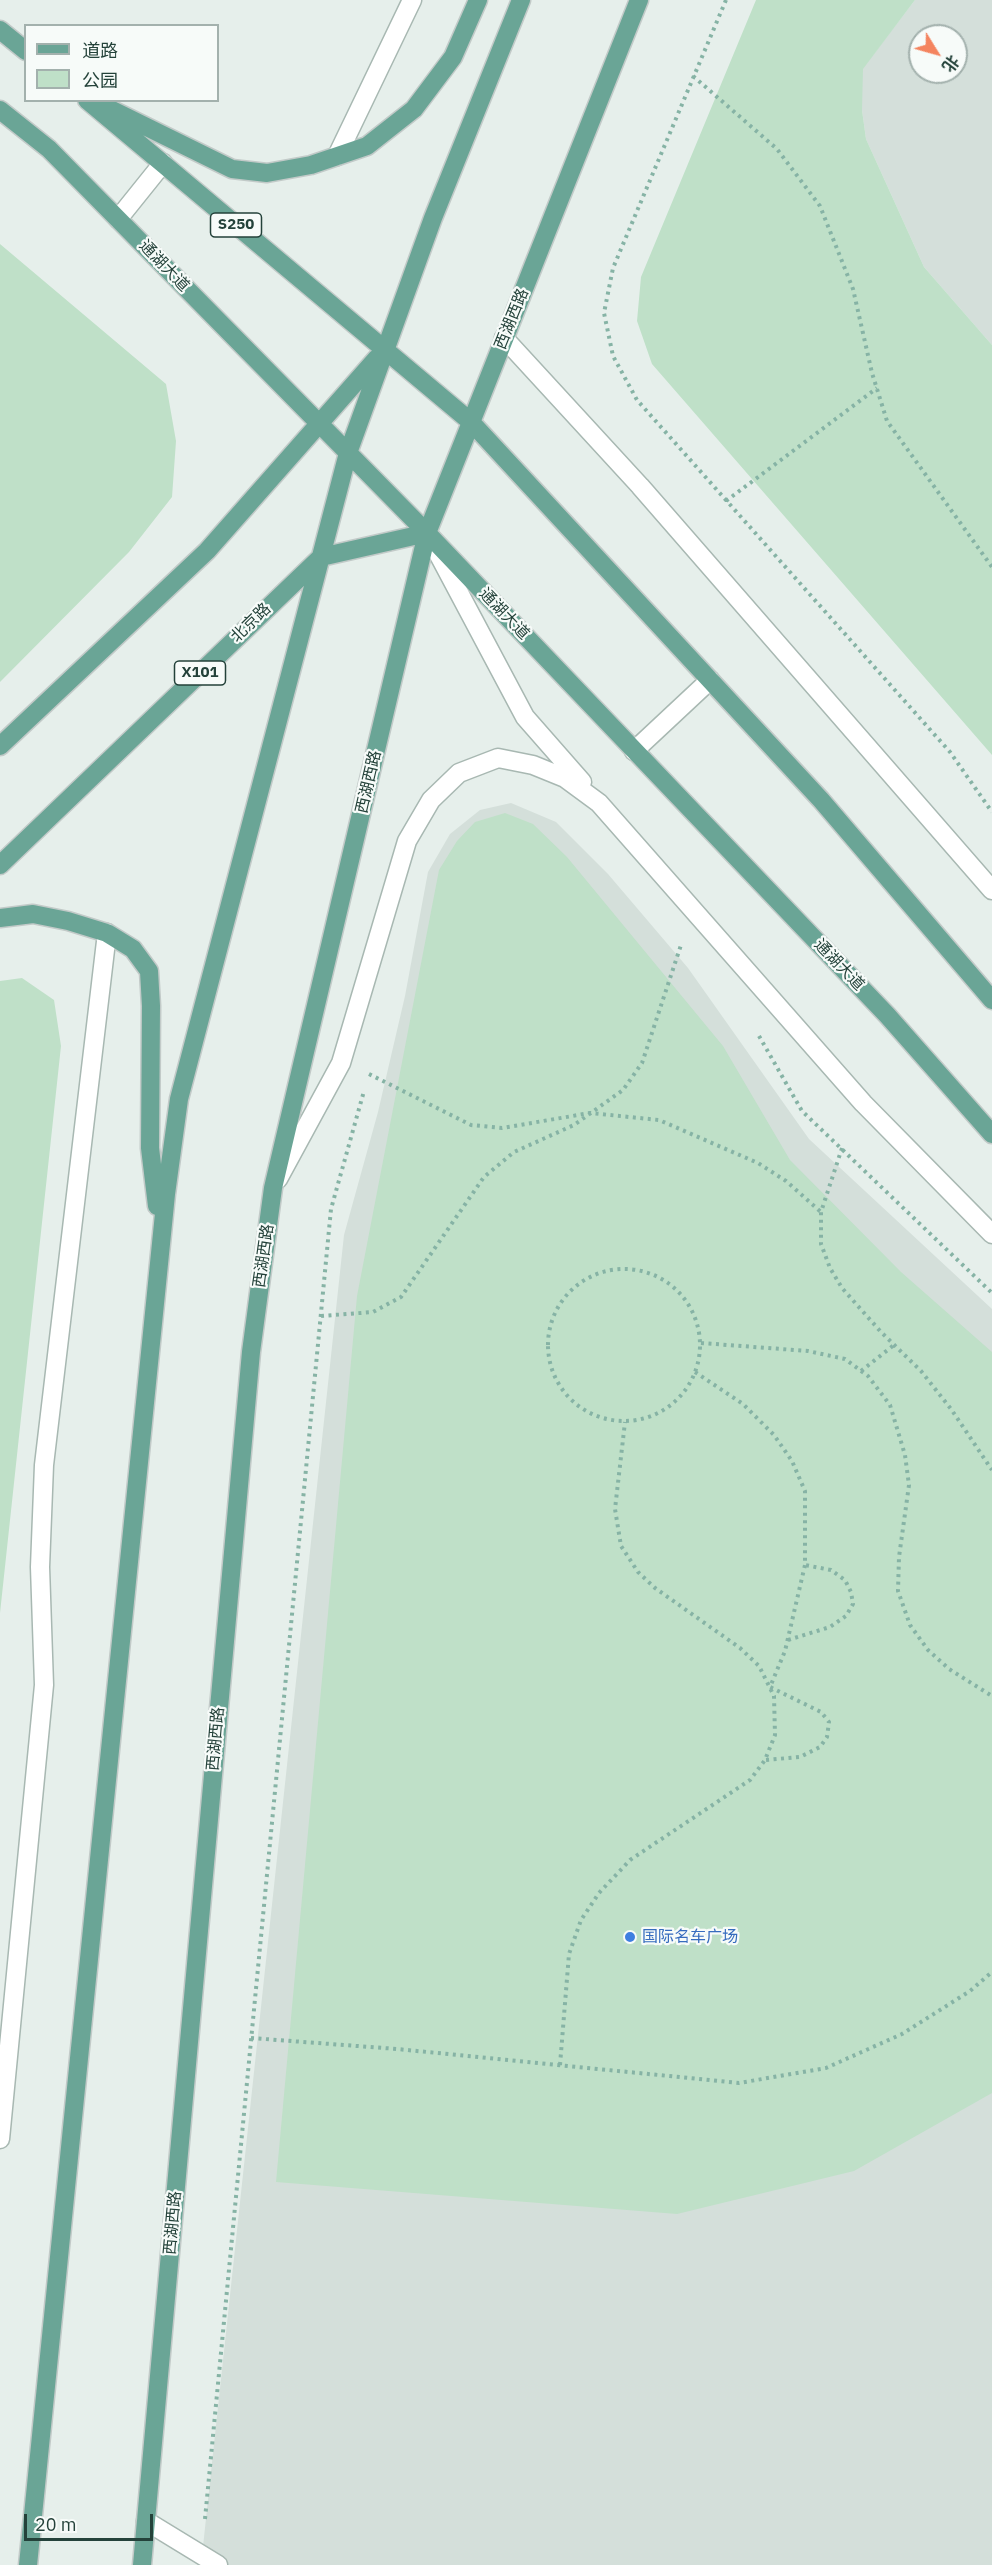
<!DOCTYPE html>
<html>
<head>
<meta charset="utf-8">
<style>
  body { margin:0 }
  #map { position:relative; width:992px; height:2565px; overflow:hidden; background:#e6efeb; font-family:"IBM Plex Sans","Noto Sans SC",sans-serif }
  canvas { display:block }
  .legend { position:absolute; left:24px; top:24px; width:195px; height:78px; box-sizing:border-box; background:#f7fbf9; border:2px solid #a3b1ad; margin:0; padding:8px 10px; list-style:none; font-size:18px; color:#24423a }
  .legend li { display:flex; align-items:center; gap:12px; height:30px }
  .legend b { width:30px; border:2px solid #a3b1ad }
  .north { position:absolute; left:908px; top:24px; width:60px; height:60px; box-sizing:border-box; background:#f7fbf9; border:2px solid #a3b1ad; border-radius:50%; rotate:127deg; font-size:16px; font-weight:700; line-height:24px; text-align:center; color:#24423a }
  .north::after { content:''; display:block; margin:auto; width:21px; height:27px; background:#f4845f; clip-path:polygon(50% 0,100% 100%,50% 72%,0 100%) }
  .scale { position:absolute; left:24px; top:2514px; width:129px; height:27px; box-sizing:border-box; border:3px solid #24423a; border-top:0; padding-left:8px; font-size:18px; line-height:21px; white-space:nowrap; color:#24423a; -webkit-text-stroke:4px #f7fbf9; paint-order:stroke }
</style>
</head>
<body>
<div id="map">
<canvas width="992" height="2565"></canvas>
<ul class="legend">
<li><b style="height:8px;background:#6aa596"></b>道路</li>
<li><b style="height:16px;background:#bfe0c8"></b>公园</li>
</ul>
<div class="north">北</div>
<div class="scale">20 m</div>
</div>
<script>
const ctx = document.querySelector('canvas').getContext('2d');
ctx.lineJoin = 'round';
function fill(path, color) { ctx.fillStyle = color; ctx.fill(path, 'evenodd'); }
const poly = rows => new Path2D(rows.map(r => 'M' + r).join(''));
function trace(path, color, width, dash) { ctx.strokeStyle = color; ctx.lineWidth = width; ctx.lineCap = dash ? 'butt' : 'round'; ctx.setLineDash(dash || []); ctx.stroke(path); }
function drawText(font, color, halo, rows, align = 'center') {
  ctx.font = font + ' "IBM Plex Sans","Noto Sans SC",sans-serif'; ctx.lineWidth = 4.5; ctx.setLineDash([]); ctx.textBaseline = 'middle'; ctx.strokeStyle = halo; ctx.fillStyle = color; for (const [text, x, y, turn = 0] of rows) {
    ctx.save(); ctx.translate(x, y); ctx.rotate((+turn || 0) * Math.PI / 180); ctx.textAlign = isNaN(turn) ? turn : align; if (halo) ctx.strokeText(text, 0, 0); ctx.fillText(text, 0, 0); ctx.restore();
  }
}
fill(poly([
  [915,0,992,0,992,345,924,267,866,139,862,110,862,69],
  [920,36,956,36,956,72,920,72],
  [511,803,556,822,608,874,688,968,809,1139,992,1309,992,2565,201,2565,344,1235,378,1112,405,996,428,872,450,834,480,810]
]), '#d4dfda');
fill(poly([
  [756,0,915,0,863,69,862,110,866,139,924,267,992,345,992,755,652,364,637,321,641,277],
  [0,244,166,384,176,441,172,497,129,552,0,682],
  [505,813,533,824,567,857,723,1046,790,1160,901,1272,992,1352,992,2093,854,2171,677,2214,276,2182,357,1296,439,870,457,841,475,822],
  [22,978,54,1000,61,1046,0,1613,0,981]
]), '#bfe0c8');
const lane = poly([
  [337,156,412,0],
  [118,219,163,163],
  [634,751,710,680],
  [0,2139,44,1685,40,1567,44,1465,107,933],
  [146,2521,218,2565]
]);
const street = poly([
  [504,338,640,486,992,890],
  [432,542,525,717,582,782],
  [278,1179,341,1063,407,841,431,800,459,773,498,758,533,765,565,778,599,803,863,1103,992,1234]
]);
const primary = poly([
  [0,30,26,51],
  [87,100,471,422,821,800,992,1000],
  [104,106,232,169,267,173,311,165,367,146,414,109,453,57,478,0],
  [0,110,49,149,427,533,887,1015,992,1134],
  [0,746,207,551,377,358],
  [0,865,321,557,427,533],
  [0,918,33,914,68,921,107,933,133,949,149,971,151,1006,150,1148,157,1206],
  [28,2565,166,1194,179,1099,348,453,433,218,521,0],
  [142,2565,251,1352,273,1188,427,533,639,0]
]);
trace(lane, '#a8b8b2', 21);
trace(street, '#a8b8b2', 21);
trace(primary, '#c2cac8', 21);
trace(poly([
  [726,0,613,268,604,313,613,356,637,400,950,752,992,812],
  [693,76,777,149,820,206,853,289,872,373,887,421,992,567],
  [726,501,877,388],
  [759,1036,802,1111,992,1293],
  [369,1074,471,1125,502,1128,590,1113,659,1120,758,1163,786,1181,821,1212],
  [842,1148,821,1212,821,1244,830,1268,842,1288,881,1332,921,1371,951,1409,992,1470],
  '548 1345a76 76 0 1 1 152 0a76 76 0 1 1-152 0Z',
  [321,1316,373,1312,401,1297,484,1177,514,1152,574,1125,623,1090,642,1063,681,945],
  [701,1343,808,1351,845,1359,868,1376,890,1405,905,1455,909,1485,899,1557,898,1591,910,1625,928,1650,949,1669,992,1696],
  [861,1371,894,1345],
  [695,1372,743,1404,774,1435,792,1461,805,1491,805,1565,785,1651,770,1687,821,1712,829,1722,827,1737,820,1747,800,1757,765,1760],
  [788,1640,830,1627,846,1616,853,1604,851,1592,845,1580,831,1570,805,1565],
  [251,2038,397,2049,739,2083,826,2068,902,2034,970,1991,992,1972],
  [560,2065,569,1954,581,1920,599,1893,630,1860,750,1780,765,1760,775,1735,774,1696,759,1666,740,1648,655,1588,638,1572,621,1546,615,1509,625,1422],
  [205,2519,331,1209,364,1091]
]), '#86b3a5', 4, [3, 4.5]);
trace(lane, '#fff', 18);
trace(street, '#fff', 18);
trace(primary, '#6aa596', 18);
for (const [x, y, r, color] of [
  [630,1937,6,"#3f7fe0"]
]) { const dot = new Path2D(); dot.arc(x, y, r, 0, 2 * Math.PI); ctx.fillStyle = color; ctx.fill(dot); trace(dot, '#f7fbf9', 2); }
for (const [x, y, w] of [
  [236,225,51],
  [200,673,51]
]) { const box = new Path2D(); box.roundRect(x - w / 2, y - 12, w, 24, 4.5); ctx.fillStyle = '#f7fbf9'; ctx.fill(box); trace(box, '#24423a', 1.5); }
drawText('bold 15px', '#24423a', null, [
  ["S250",236,225],
  ["X101",200,673]
]);
drawText('16px', '#24423a', '#f7fbf9', [
  ["通湖大道",164,266,46],
  ["西湖西路",512,319,-68],
  ["通湖大道",504,614,46],
  ["北京路",251,623,-44],
  ["西湖西路",369,782,-77],
  ["通湖大道",839,965,46],
  ["西湖西路",264,1256,-82],
  ["西湖西路",216,1739,-85],
  ["西湖西路",173,2223,-85]
]);
drawText('16px', '#366cbe', '#f7fbf9', [
  ["国际名车广场",642,1937]
], 'left');
</script>
</body>
</html>
